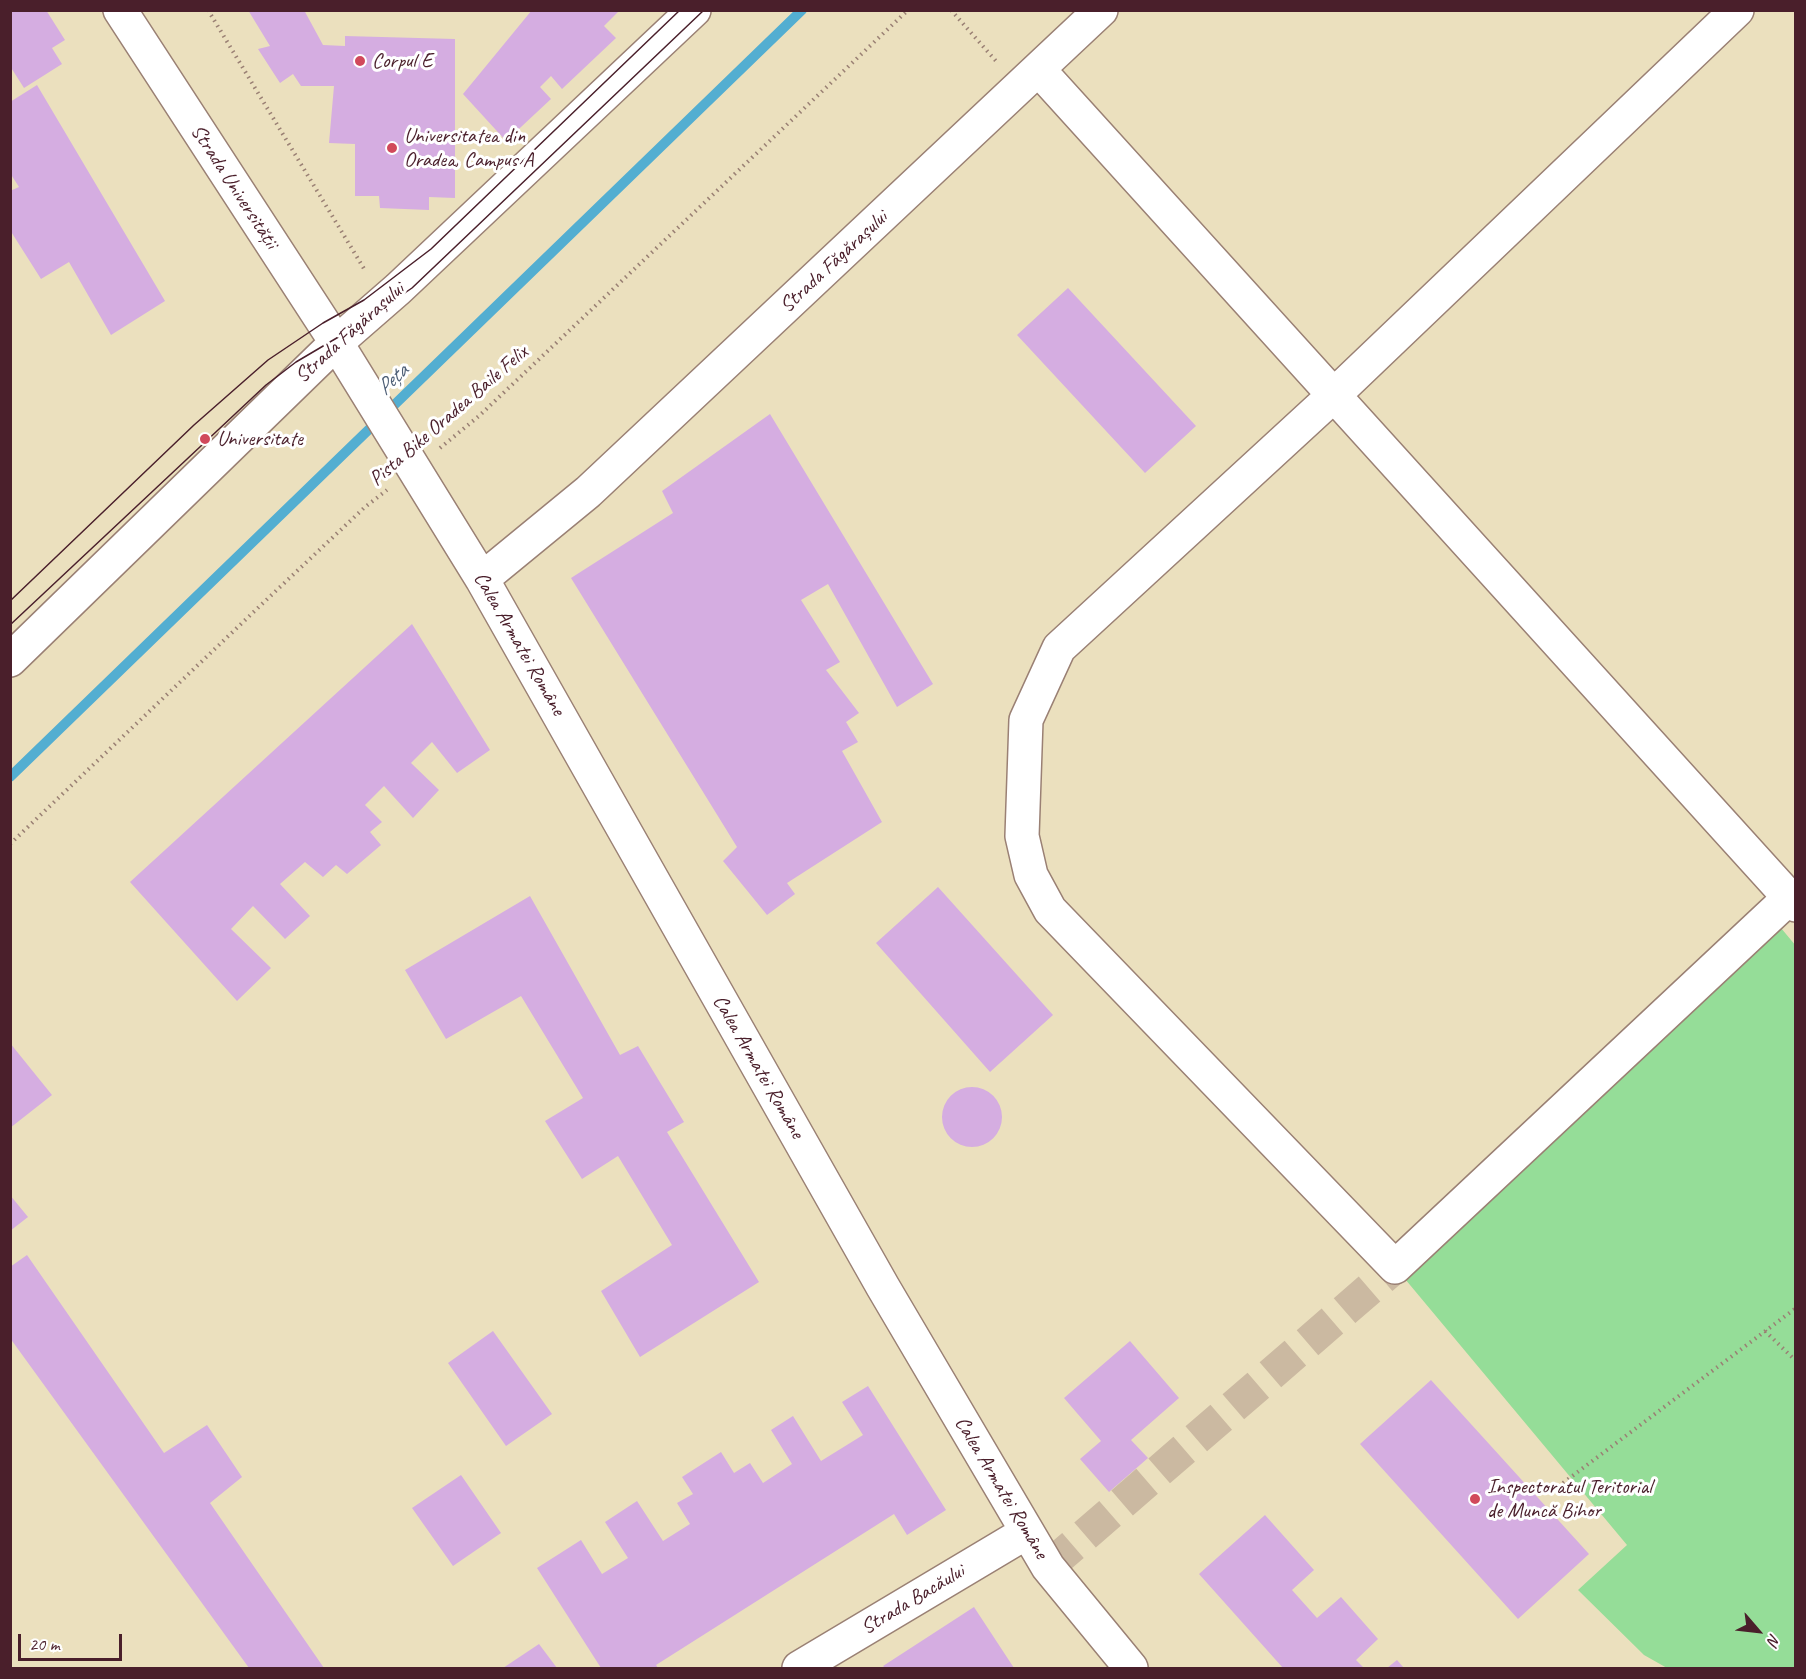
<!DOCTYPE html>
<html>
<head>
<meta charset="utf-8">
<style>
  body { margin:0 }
  #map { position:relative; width:1806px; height:1679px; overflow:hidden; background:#ebe0be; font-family:Caveat,sans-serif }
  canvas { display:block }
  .frame { position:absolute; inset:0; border:12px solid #4a1f2b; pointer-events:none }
  .north { position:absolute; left:1728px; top:1601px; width:60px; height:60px; -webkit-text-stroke:4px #fff; paint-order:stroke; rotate:118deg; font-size:16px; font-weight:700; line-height:24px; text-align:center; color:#4a1f2b }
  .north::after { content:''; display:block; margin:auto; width:21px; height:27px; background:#4a1f2b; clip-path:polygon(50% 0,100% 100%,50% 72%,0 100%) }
  .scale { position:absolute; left:18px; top:1634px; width:104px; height:27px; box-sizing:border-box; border:3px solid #4a1f2b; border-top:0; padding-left:8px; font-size:18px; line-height:21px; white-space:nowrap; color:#4a1f2b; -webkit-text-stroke:4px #fff; paint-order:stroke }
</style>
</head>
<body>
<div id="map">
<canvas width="1806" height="1679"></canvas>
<div class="frame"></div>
<div class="north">N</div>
<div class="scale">20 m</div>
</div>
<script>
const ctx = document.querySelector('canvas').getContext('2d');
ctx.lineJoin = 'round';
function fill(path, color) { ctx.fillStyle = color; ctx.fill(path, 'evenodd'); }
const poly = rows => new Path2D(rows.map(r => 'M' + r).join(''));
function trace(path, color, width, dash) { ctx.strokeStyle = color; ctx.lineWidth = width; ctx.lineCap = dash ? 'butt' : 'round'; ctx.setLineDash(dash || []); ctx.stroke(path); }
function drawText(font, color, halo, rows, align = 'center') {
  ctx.font = font + ' Caveat,sans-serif'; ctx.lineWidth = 6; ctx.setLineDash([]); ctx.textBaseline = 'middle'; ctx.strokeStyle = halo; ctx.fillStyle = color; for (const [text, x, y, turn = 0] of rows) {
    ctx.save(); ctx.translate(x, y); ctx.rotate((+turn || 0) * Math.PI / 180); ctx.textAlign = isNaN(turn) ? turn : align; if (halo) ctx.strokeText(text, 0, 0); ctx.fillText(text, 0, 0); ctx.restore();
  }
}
fill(poly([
  [1771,916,1796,946,1795,1668,1667,1668,1644,1655,1578,1590,1627,1545,1395,1267]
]), '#95dd98');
trace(poly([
  [10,777,802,10]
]), '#53aed1', 10);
fill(poly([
  [10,10,46,10,65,40,52,48,62,64,24,88,10,66],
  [248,10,304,10,323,45,345,46,345,36,455,39,455,198,429,197,429,210,380,208,379,196,355,196,355,144,329,143,334,86,301,86,293,74,280,83,258,49,270,46],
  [532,10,620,10,604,26,616,38,562,89,551,76,540,87,551,99,506,141,463,94],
  [37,85,165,301,111,335,69,262,41,279,10,230,10,191,19,187,10,173,10,102],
  [1068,288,1196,426,1145,473,1017,335],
  [770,414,933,684,897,707,828,584,801,600,840,662,826,670,859,713,846,722,858,742,842,751,882,822,787,883,795,894,767,915,723,861,737,847,571,578,673,513,662,491],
  [412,624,490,750,457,773,432,742,411,763,439,790,413,818,384,786,365,805,382,822,370,832,381,845,347,874,336,865,323,877,305,862,280,884,310,916,285,939,253,906,231,929,271,968,237,1001,130,882],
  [938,887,1053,1015,990,1072,876,943],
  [530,896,620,1055,638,1046,684,1122,667,1132,759,1282,640,1357,601,1291,672,1245,618,1156,582,1179,545,1121,583,1098,521,996,446,1039,405,970],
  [10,1043,52,1095,10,1128],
  '942 1117a30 30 0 1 1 60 0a30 30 0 1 1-60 0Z',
  [10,1195,28,1217,10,1231],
  [27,1255,164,1453,207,1425,242,1477,210,1503,324,1668,249,1668,10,1338,10,1267],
  [493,1331,552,1414,506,1446,448,1363],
  [1130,1341,1179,1398,1131,1440,1148,1458,1109,1492,1080,1459,1101,1441,1064,1398],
  [1431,1380,1589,1554,1518,1619,1360,1444],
  [868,1386,946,1510,907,1535,894,1514,656,1665,658,1668,601,1668,537,1568,581,1540,602,1574,628,1558,605,1522,637,1501,663,1541,690,1524,677,1503,693,1494,682,1477,721,1452,734,1473,750,1463,763,1483,792,1464,771,1430,793,1416,821,1461,863,1435,842,1402],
  [461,1475,501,1533,453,1566,412,1508],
  [1265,1515,1314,1570,1292,1590,1317,1618,1341,1597,1378,1639,1356,1660,1364,1668,1283,1668,1199,1574],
  [974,1607,1014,1668,885,1668,883,1666],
  [539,1644,557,1668,503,1668],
  [1397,1660,1404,1668,1387,1668]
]), '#d5ade1');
trace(poly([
  [1048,1567,1395,1267]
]), '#cbb9a1', 33, [33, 16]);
const minor = poly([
  [120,10,334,339,482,579,883,1287,1048,1567,1131,1668],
  [1737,10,1333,396,1059,648,1026,720,1022,836,1031,875,1050,910,1395,1267,1789,898],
  [1039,70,1796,905],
  [482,579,588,492,1101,10],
  [10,660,336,343,398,289,694,10],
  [799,1668,1027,1532]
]);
trace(minor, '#9a8074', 36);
trace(poly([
  [208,10,366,272],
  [951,10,996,61],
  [440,448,479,416,908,10],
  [10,844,262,604,365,507,387,490],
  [1765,1331,1796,1361],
  [1563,1483,1796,1308]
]), '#9a8074', 4, [1.5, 4.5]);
trace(minor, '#fff', 33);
trace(poly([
  [10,601,194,425,268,360,323,323,364,300,431,249,680,10],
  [10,625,266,385,296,362,352,329,412,288,704,10]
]), '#4a1f2b', 1.5);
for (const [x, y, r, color] of [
  [360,61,6,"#d1495b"],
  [392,148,6,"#d1495b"],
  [205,439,6,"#d1495b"],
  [1475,1499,6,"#d1495b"]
]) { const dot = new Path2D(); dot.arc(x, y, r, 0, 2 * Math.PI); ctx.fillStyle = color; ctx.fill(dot); trace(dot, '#fff', 2); }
drawText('21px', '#4a1f2b', '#fff', [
  ["Corpul E",372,61],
  ["Universitatea din",404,136],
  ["Oradea, Campus A",404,160],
  ["Universitate",217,439],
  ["Inspectoratul Teritorial",1487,1487],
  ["de Muncă Bihor",1487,1511]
], 'left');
drawText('21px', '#4a1f2b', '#fff', [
  ["Strada Universității",234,187,57],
  ["Strada Făgărașului",834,262,-43],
  ["Strada Făgărașului",350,333,-42],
  ["Pista Bike Oradea Baile Felix",449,416,-41],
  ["Calea Armatei Române",519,644,60],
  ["Calea Armatei Române",758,1067,60],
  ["Calea Armatei Române",1001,1488,59],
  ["Strada Bacăului",913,1600,-31]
]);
drawText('italic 22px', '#4e5f76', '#fff', [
  ["Peța",393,380,-44]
]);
</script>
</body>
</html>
